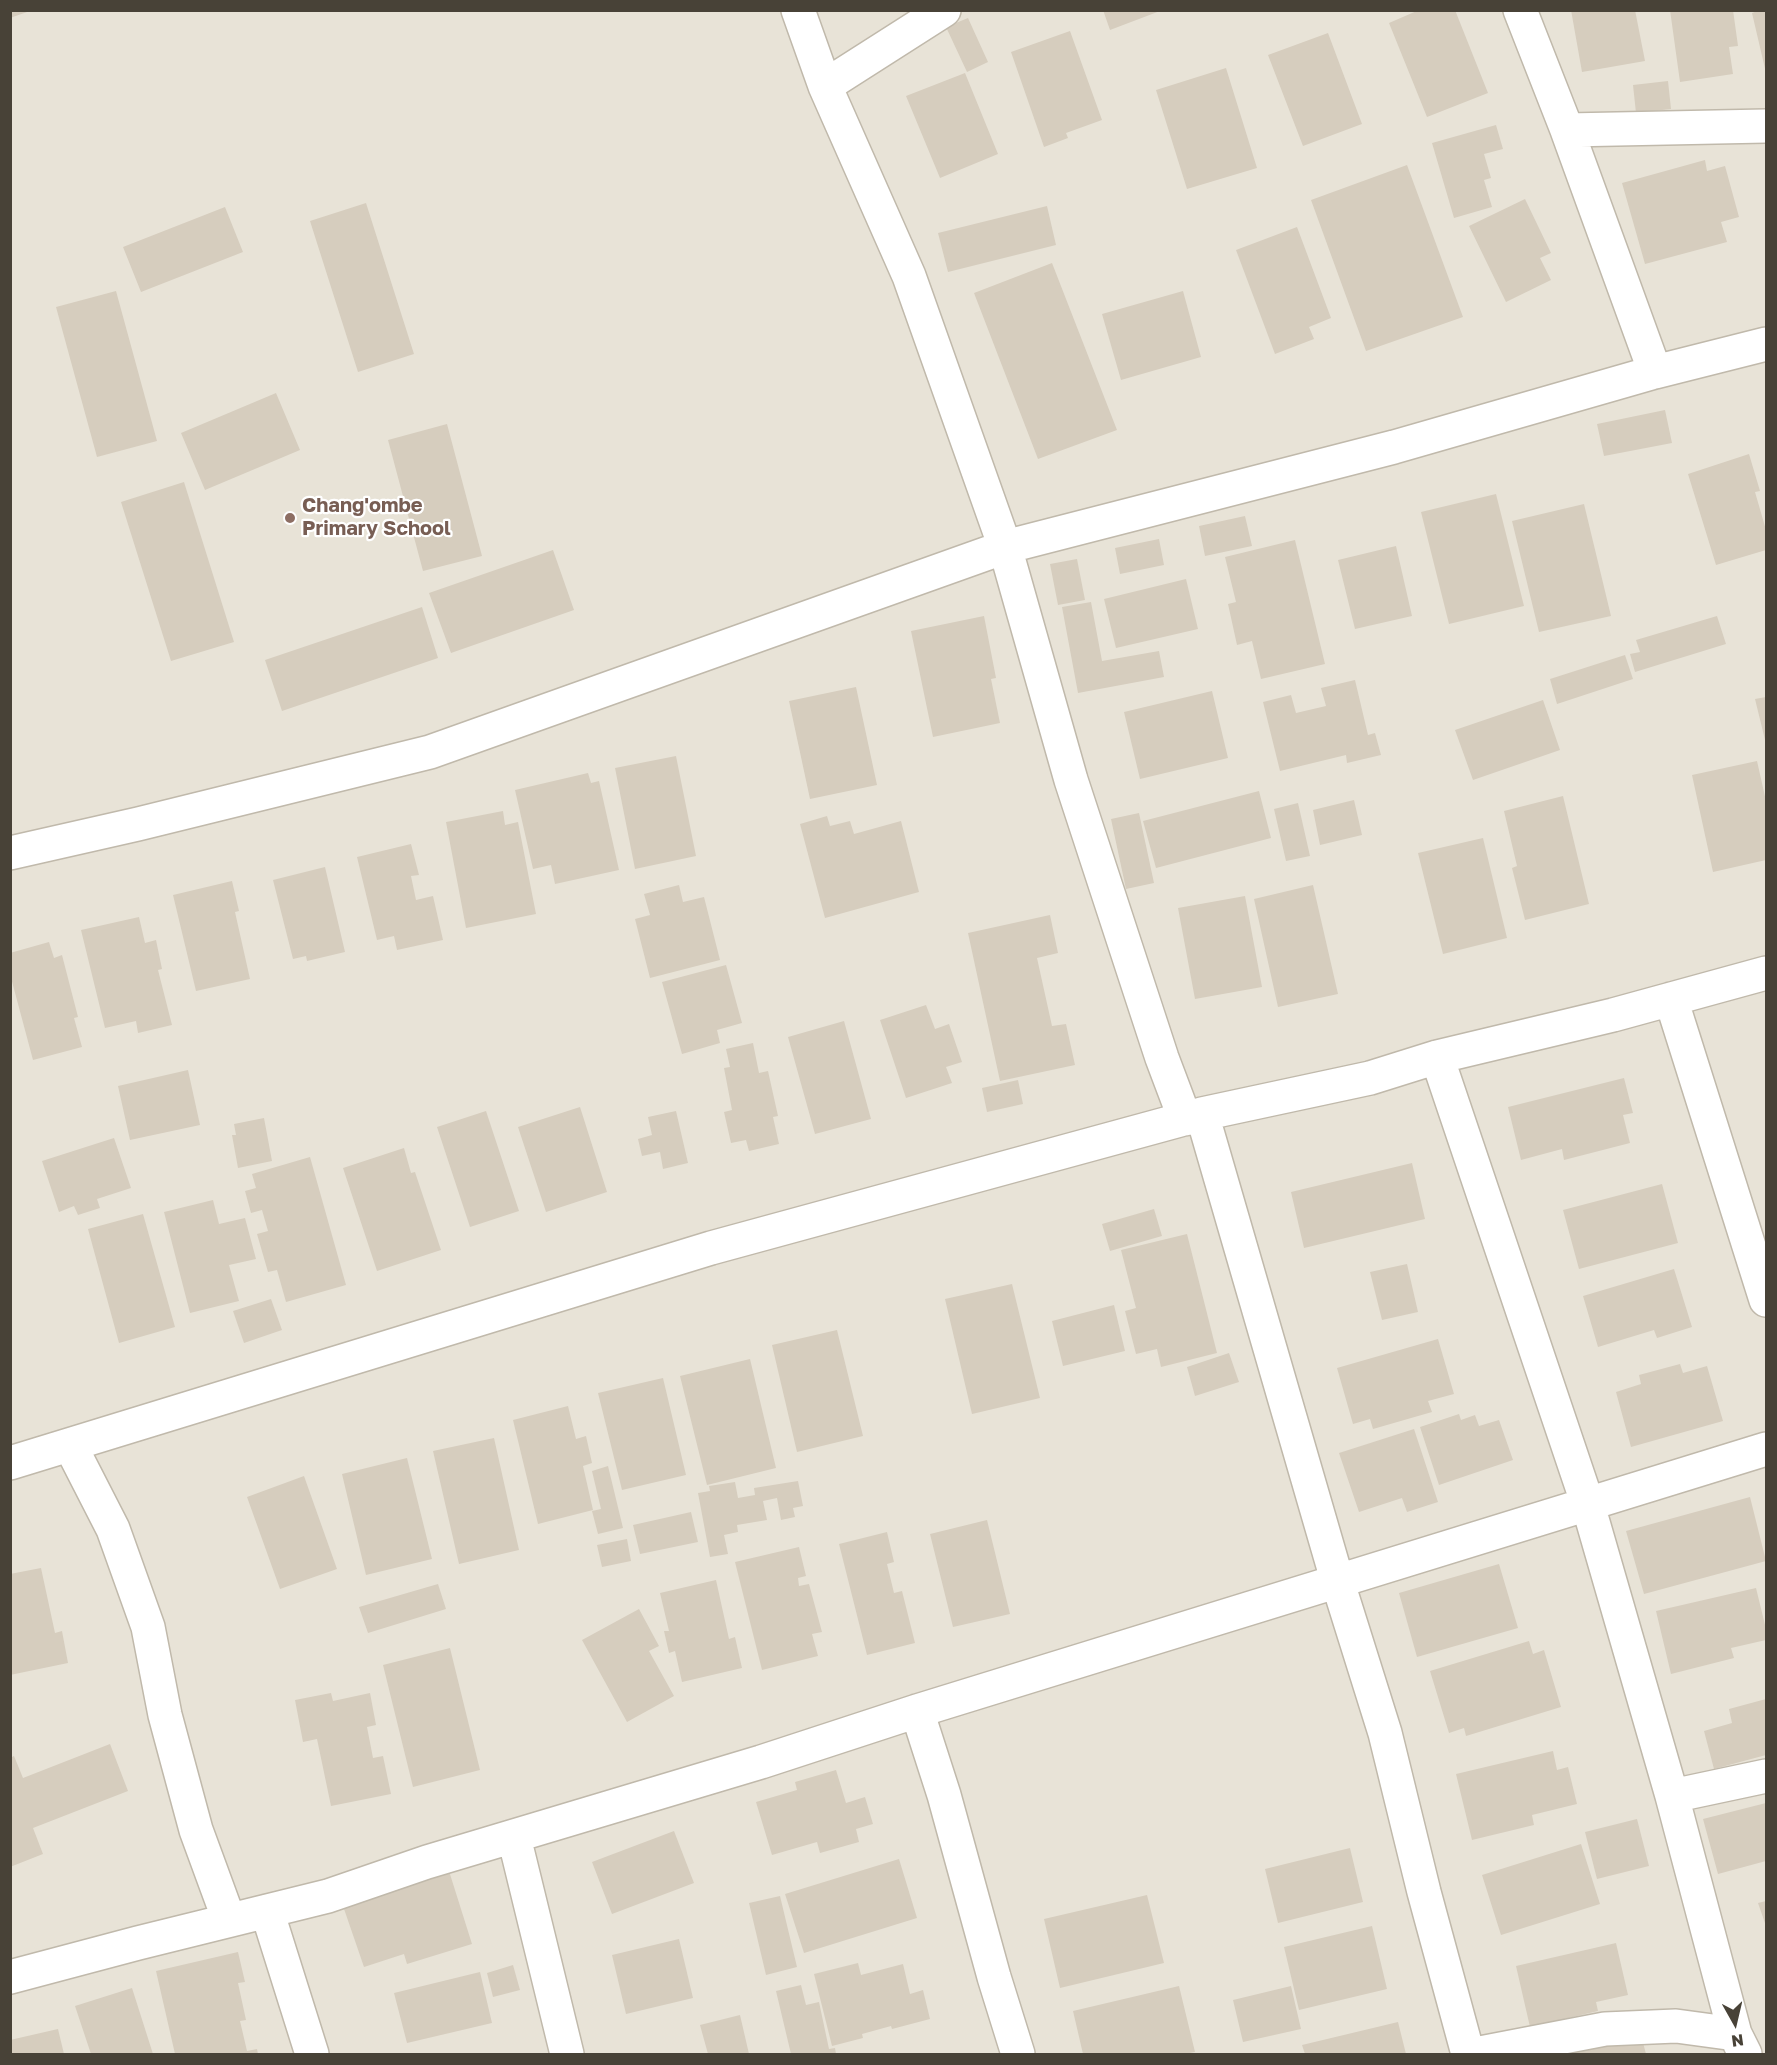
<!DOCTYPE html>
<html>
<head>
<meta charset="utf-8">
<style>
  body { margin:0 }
  #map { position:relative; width:1777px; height:2065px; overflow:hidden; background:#f4f1e9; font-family:"Golos Text",sans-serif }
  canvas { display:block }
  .frame { position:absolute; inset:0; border:12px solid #484237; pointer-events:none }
  .north { position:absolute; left:1705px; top:1993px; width:60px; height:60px; -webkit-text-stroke:4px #fff; paint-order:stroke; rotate:172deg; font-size:16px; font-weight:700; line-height:24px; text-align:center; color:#484237 }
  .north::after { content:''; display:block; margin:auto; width:21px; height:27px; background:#484237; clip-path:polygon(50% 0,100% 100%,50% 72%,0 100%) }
</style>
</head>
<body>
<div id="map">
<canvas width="1777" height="2065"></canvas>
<div class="frame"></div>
<div class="north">N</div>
</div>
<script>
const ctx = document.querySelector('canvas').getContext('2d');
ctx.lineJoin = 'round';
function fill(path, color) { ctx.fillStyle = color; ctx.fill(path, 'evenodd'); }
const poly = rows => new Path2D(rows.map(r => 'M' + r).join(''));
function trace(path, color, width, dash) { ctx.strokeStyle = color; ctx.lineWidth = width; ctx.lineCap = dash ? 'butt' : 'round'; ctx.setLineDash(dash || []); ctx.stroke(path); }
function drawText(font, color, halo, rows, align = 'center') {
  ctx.font = font + ' "Golos Text",sans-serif'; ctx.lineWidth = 4.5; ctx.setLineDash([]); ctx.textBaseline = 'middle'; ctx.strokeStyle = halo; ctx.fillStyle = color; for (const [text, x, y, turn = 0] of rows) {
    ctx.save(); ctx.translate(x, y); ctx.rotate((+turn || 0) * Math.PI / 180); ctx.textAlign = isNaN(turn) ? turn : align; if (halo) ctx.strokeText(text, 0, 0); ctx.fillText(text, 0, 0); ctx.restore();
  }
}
fill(poly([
  [11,11,1766,11,1766,2054,11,2054]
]), '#e8e3d7');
fill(poly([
  [10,10,30,10,30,11,10,18],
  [1103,10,1160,10,1160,11,1110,30],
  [1419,10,1455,10,1488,93,1427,117,1389,23],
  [1571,10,1635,10,1645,61,1582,72],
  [1670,10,1733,10,1738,46,1729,47,1733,74,1680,82],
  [1760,10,1766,10,1766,73,1752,13],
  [968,18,988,62,967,72,946,27],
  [1070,31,1102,120,1066,133,1068,138,1044,147,1011,52],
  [1328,33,1362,124,1303,146,1268,55],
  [1226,68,1257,168,1187,189,1156,90],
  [965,73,998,154,940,178,906,96],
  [1668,81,1671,109,1636,113,1633,85],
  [1496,125,1503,149,1484,154,1491,178,1484,180,1492,207,1454,218,1432,143],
  [1705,160,1707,171,1725,166,1739,217,1721,222,1727,242,1645,264,1622,183],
  [1407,165,1463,317,1366,351,1311,200],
  [1525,199,1551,253,1540,258,1551,280,1506,302,1469,226],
  [366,203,414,354,358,372,310,221],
  [1047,206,1056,245,948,272,938,233],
  [225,207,243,252,141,292,123,247],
  [1297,227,1331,318,1309,327,1314,339,1275,354,1236,250],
  [1052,263,1117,430,1038,459,974,293],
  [116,291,157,441,97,457,56,307],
  [1183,291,1201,357,1121,380,1102,314],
  [276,393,300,450,205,490,181,433],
  [1665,410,1672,443,1604,456,1597,424],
  [447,424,482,556,423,571,388,440],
  [1749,454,1760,491,1755,492,1766,530,1766,550,1716,565,1688,474],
  [184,482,234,642,171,661,121,502],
  [1496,494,1524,606,1449,624,1421,512],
  [1584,504,1611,616,1539,632,1512,521],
  [1245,516,1252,546,1205,556,1199,526],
  [1159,539,1164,565,1120,574,1115,548],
  [1295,540,1325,664,1261,679,1252,641,1237,645,1228,604,1236,602,1225,557],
  [1396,546,1412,616,1355,629,1338,560],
  [553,550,574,610,451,653,429,593],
  [1077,559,1085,600,1058,605,1050,564],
  [1186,579,1198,629,1116,648,1104,599],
  [1091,602,1102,661,1159,651,1164,677,1078,693,1062,607],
  [422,607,438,658,282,711,265,660],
  [984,616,996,678,991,679,1000,723,933,737,911,631],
  [1717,616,1726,644,1635,672,1630,654,1640,652,1636,640],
  [1625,655,1633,679,1557,704,1550,679],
  [1355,680,1368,735,1375,733,1381,755,1347,763,1346,755,1280,771,1263,702,1291,695,1296,713,1326,706,1321,688],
  [856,687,877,785,810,799,789,701],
  [1212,691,1228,758,1140,779,1124,712],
  [1766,697,1766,744,1755,699],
  [1543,700,1560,750,1473,780,1455,730],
  [676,756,696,856,635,869,615,768],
  [1757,761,1766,801,1766,860,1713,872,1692,775],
  [588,773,591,783,599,781,619,870,555,884,551,865,533,869,515,790],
  [1259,791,1271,838,1156,868,1143,821],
  [1563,796,1589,904,1525,920,1512,868,1517,866,1504,811],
  [1354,800,1362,835,1320,845,1313,810],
  [1298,803,1310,856,1286,861,1274,809],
  [503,811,505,825,518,822,536,914,466,928,446,822],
  [1139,813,1154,883,1126,889,1111,819],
  [827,816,830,826,850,821,854,834,901,821,919,892,825,918,800,824],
  [1483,838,1507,938,1443,954,1418,853],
  [411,844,419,875,411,876,416,900,433,896,443,940,397,950,394,936,377,940,357,857],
  [325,867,345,952,307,961,306,956,293,959,273,880],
  [232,881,239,911,235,912,250,979,196,991,173,895],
  [679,885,683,902,704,897,720,960,650,978,635,919,650,915,644,894],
  [1313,885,1338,994,1278,1007,1254,899],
  [1245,896,1262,987,1195,999,1178,908],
  [1050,915,1058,953,1037,958,1052,1026,1066,1024,1075,1065,1000,1081,968,933],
  [139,917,145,943,156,940,162,969,158,970,172,1025,138,1033,136,1021,105,1028,81,930],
  [49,942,54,958,62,955,78,1017,74,1018,82,1047,33,1060,10,974,10,953],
  [726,965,742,1023,717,1030,720,1043,682,1054,662,982],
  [926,1005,935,1029,949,1024,962,1062,946,1067,952,1083,906,1098,880,1020],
  [844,1021,871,1119,815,1134,788,1037],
  [753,1043,759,1073,768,1071,778,1116,773,1117,779,1144,749,1151,746,1140,731,1143,724,1112,732,1110,724,1068,730,1067,726,1049],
  [188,1070,200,1125,130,1140,118,1086],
  [1624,1078,1633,1113,1623,1115,1630,1143,1564,1160,1562,1149,1521,1160,1508,1107],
  [1018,1080,1023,1104,987,1112,982,1088],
  [580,1107,607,1192,546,1212,518,1127],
  [486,1111,519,1211,470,1227,437,1127],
  [676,1111,688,1163,663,1169,660,1152,642,1156,638,1139,652,1135,648,1117],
  [264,1118,272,1161,238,1168,232,1135,236,1135,234,1124],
  [114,1138,131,1188,97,1199,100,1208,78,1215,74,1206,59,1212,42,1161],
  [404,1148,411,1173,415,1172,441,1250,377,1271,343,1168],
  [310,1157,346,1285,286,1302,277,1270,268,1272,257,1234,268,1231,262,1210,251,1213,245,1191,256,1188,252,1174],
  [1412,1163,1425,1219,1304,1248,1291,1192],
  [1662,1184,1678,1243,1579,1269,1563,1210],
  [213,1200,219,1224,245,1218,256,1259,229,1265,239,1301,190,1313,164,1212],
  [1154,1209,1162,1236,1110,1251,1102,1224],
  [143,1214,175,1327,119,1343,88,1229],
  [1187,1234,1217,1353,1161,1367,1157,1349,1136,1354,1125,1311,1136,1308,1121,1250],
  [1407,1264,1418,1312,1382,1320,1370,1272],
  [1674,1269,1692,1327,1657,1338,1654,1330,1598,1347,1583,1296],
  [1012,1284,1040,1398,972,1414,945,1299],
  [271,1299,282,1330,244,1343,233,1311],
  [1114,1305,1125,1351,1063,1366,1052,1321],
  [837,1330,863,1436,797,1452,772,1345],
  [1438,1339,1454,1394,1428,1401,1432,1412,1373,1429,1370,1419,1353,1424,1337,1368],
  [1229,1353,1239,1382,1195,1396,1187,1367],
  [750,1359,776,1468,707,1485,680,1376],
  [1680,1364,1683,1373,1707,1366,1723,1421,1631,1447,1616,1392,1641,1384,1639,1375],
  [663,1378,686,1475,622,1490,598,1393],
  [568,1406,576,1439,586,1436,592,1463,583,1466,593,1510,538,1524,513,1420],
  [1459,1414,1461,1420,1475,1415,1479,1426,1499,1420,1513,1460,1439,1485,1420,1427],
  [1414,1429,1438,1502,1407,1512,1402,1498,1359,1512,1339,1453],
  [494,1438,519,1550,459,1564,433,1451],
  [407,1458,432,1559,366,1575,342,1474],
  [608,1466,623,1528,598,1534,592,1511,601,1509,592,1471],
  [304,1476,337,1569,280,1589,247,1497],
  [798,1481,803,1506,793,1508,795,1517,781,1520,777,1498,763,1501,767,1520,737,1525,738,1532,724,1535,728,1554,710,1557,698,1493,710,1491,709,1486,735,1482,738,1498,755,1495,754,1488],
  [1750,1497,1766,1561,1644,1594,1626,1531],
  [691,1512,698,1542,640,1554,633,1525],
  [987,1520,1010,1614,953,1627,930,1534],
  [887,1532,894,1562,887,1564,894,1593,902,1591,915,1643,867,1655,839,1544],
  [627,1539,631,1561,602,1567,597,1545],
  [799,1547,806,1576,798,1578,799,1586,809,1584,822,1632,812,1634,818,1656,762,1670,735,1562],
  [1499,1564,1518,1628,1417,1657,1399,1593],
  [41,1568,55,1633,62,1631,68,1663,10,1675,10,1574],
  [716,1580,729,1639,735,1637,742,1668,682,1682,675,1651,669,1653,664,1631,669,1631,660,1593],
  [438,1584,446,1609,368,1633,359,1607],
  [1756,1588,1766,1629,1766,1640,1731,1648,1734,1658,1671,1674,1656,1611],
  [639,1609,659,1646,649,1651,674,1696,627,1722,582,1640],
  [1529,1641,1533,1654,1544,1650,1561,1707,1466,1736,1464,1728,1449,1733,1430,1671],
  [450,1648,480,1770,413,1787,383,1665],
  [331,1693,333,1701,370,1693,376,1725,367,1727,373,1758,383,1756,391,1794,331,1806,317,1739,303,1742,295,1700],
  [1766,1699,1766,1755,1714,1769,1704,1731,1732,1723,1729,1709],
  [110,1744,128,1791,33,1828,43,1854,10,1867,10,1758,14,1756,23,1778],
  [1553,1751,1557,1770,1568,1767,1577,1804,1532,1815,1534,1825,1472,1840,1456,1774],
  [836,1770,846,1803,865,1797,873,1824,856,1829,859,1842,820,1853,817,1842,772,1855,756,1802,797,1790,795,1782],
  [1766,1803,1766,1861,1718,1874,1703,1819],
  [1637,1819,1649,1866,1597,1879,1585,1832],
  [674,1831,694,1883,612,1914,592,1862],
  [1581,1844,1600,1904,1501,1935,1482,1875],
  [1350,1848,1363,1902,1278,1923,1265,1869],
  [899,1859,917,1918,804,1953,785,1894],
  [449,1871,472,1944,407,1964,404,1954,364,1967,343,1906],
  [1147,1895,1164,1963,1060,1988,1044,1919],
  [780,1896,797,1967,766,1975,749,1903],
  [1766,1901,1766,1926,1758,1903],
  [1372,1926,1387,1989,1299,2010,1284,1947],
  [679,1939,693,1998,626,2014,612,1955],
  [1616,1943,1628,1995,1596,2002,1598,2011,1530,2027,1516,1966],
  [238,1952,245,1982,238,1983,246,2020,240,2021,247,2051,257,2049,258,2054,175,2054,156,1971],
  [858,1963,861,1975,903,1964,910,1994,923,1990,930,2019,892,2029,891,2026,862,2034,863,2038,832,2046,814,1974],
  [513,1965,520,1990,493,1997,487,1973],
  [480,1972,492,2023,407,2043,394,1993],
  [801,1985,806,2005,819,2002,829,2049,835,2048,836,2054,791,2054,776,1991],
  [1179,1986,1195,2052,1184,2054,1083,2054,1073,2011],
  [1291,1986,1301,2029,1243,2042,1233,2000],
  [132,1988,153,2054,91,2054,75,2006],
  [740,2015,749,2054,708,2054,700,2025],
  [1398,2022,1406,2054,1305,2054,1302,2045],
  [58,2029,64,2054,10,2054,10,2040],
  [1640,2031,1646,2054,1547,2054]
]), '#d6cdbe');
const minor = poly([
  [798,10,825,86,909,276,1005,547,1071,780,1162,1058,1185,1119],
  [1520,10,1567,130,1655,372],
  [825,86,944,10],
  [1567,130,1766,126],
  [10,853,138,824,430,752,1005,547,1394,447,1655,372,1766,344],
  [1671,999,1766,1300],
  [1437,1057,1588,1505,1672,1796,1735,2034,1745,2054],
  [1202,1114,1338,1583,1385,1733,1424,1892,1468,2054],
  [70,1445,113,1529,148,1627,165,1715,196,1830,229,1920],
  [10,1463,711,1248,1202,1114,1370,1078,1437,1057,1613,1015,1766,973],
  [917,1711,944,1795,994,1977,1018,2054],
  [1672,1796,1766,1776],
  [514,1837,567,2054],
  [267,1911,312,2054],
  [10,1977,138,1943,328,1896,427,1862,761,1762,917,1711,1766,1449],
  [1475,2054,1605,2029,1676,2026,1735,2034]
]);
trace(minor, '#c0b9ab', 36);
trace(minor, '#fff', 33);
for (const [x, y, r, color] of [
  [290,518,6,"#8d6e63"]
]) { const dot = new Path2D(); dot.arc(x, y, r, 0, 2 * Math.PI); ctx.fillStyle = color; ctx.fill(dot); trace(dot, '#fff', 2); }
drawText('bold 20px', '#785e54', '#fff', [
  ["Chang'ombe",302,506],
  ["Primary School",302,529]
], 'left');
</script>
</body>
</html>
